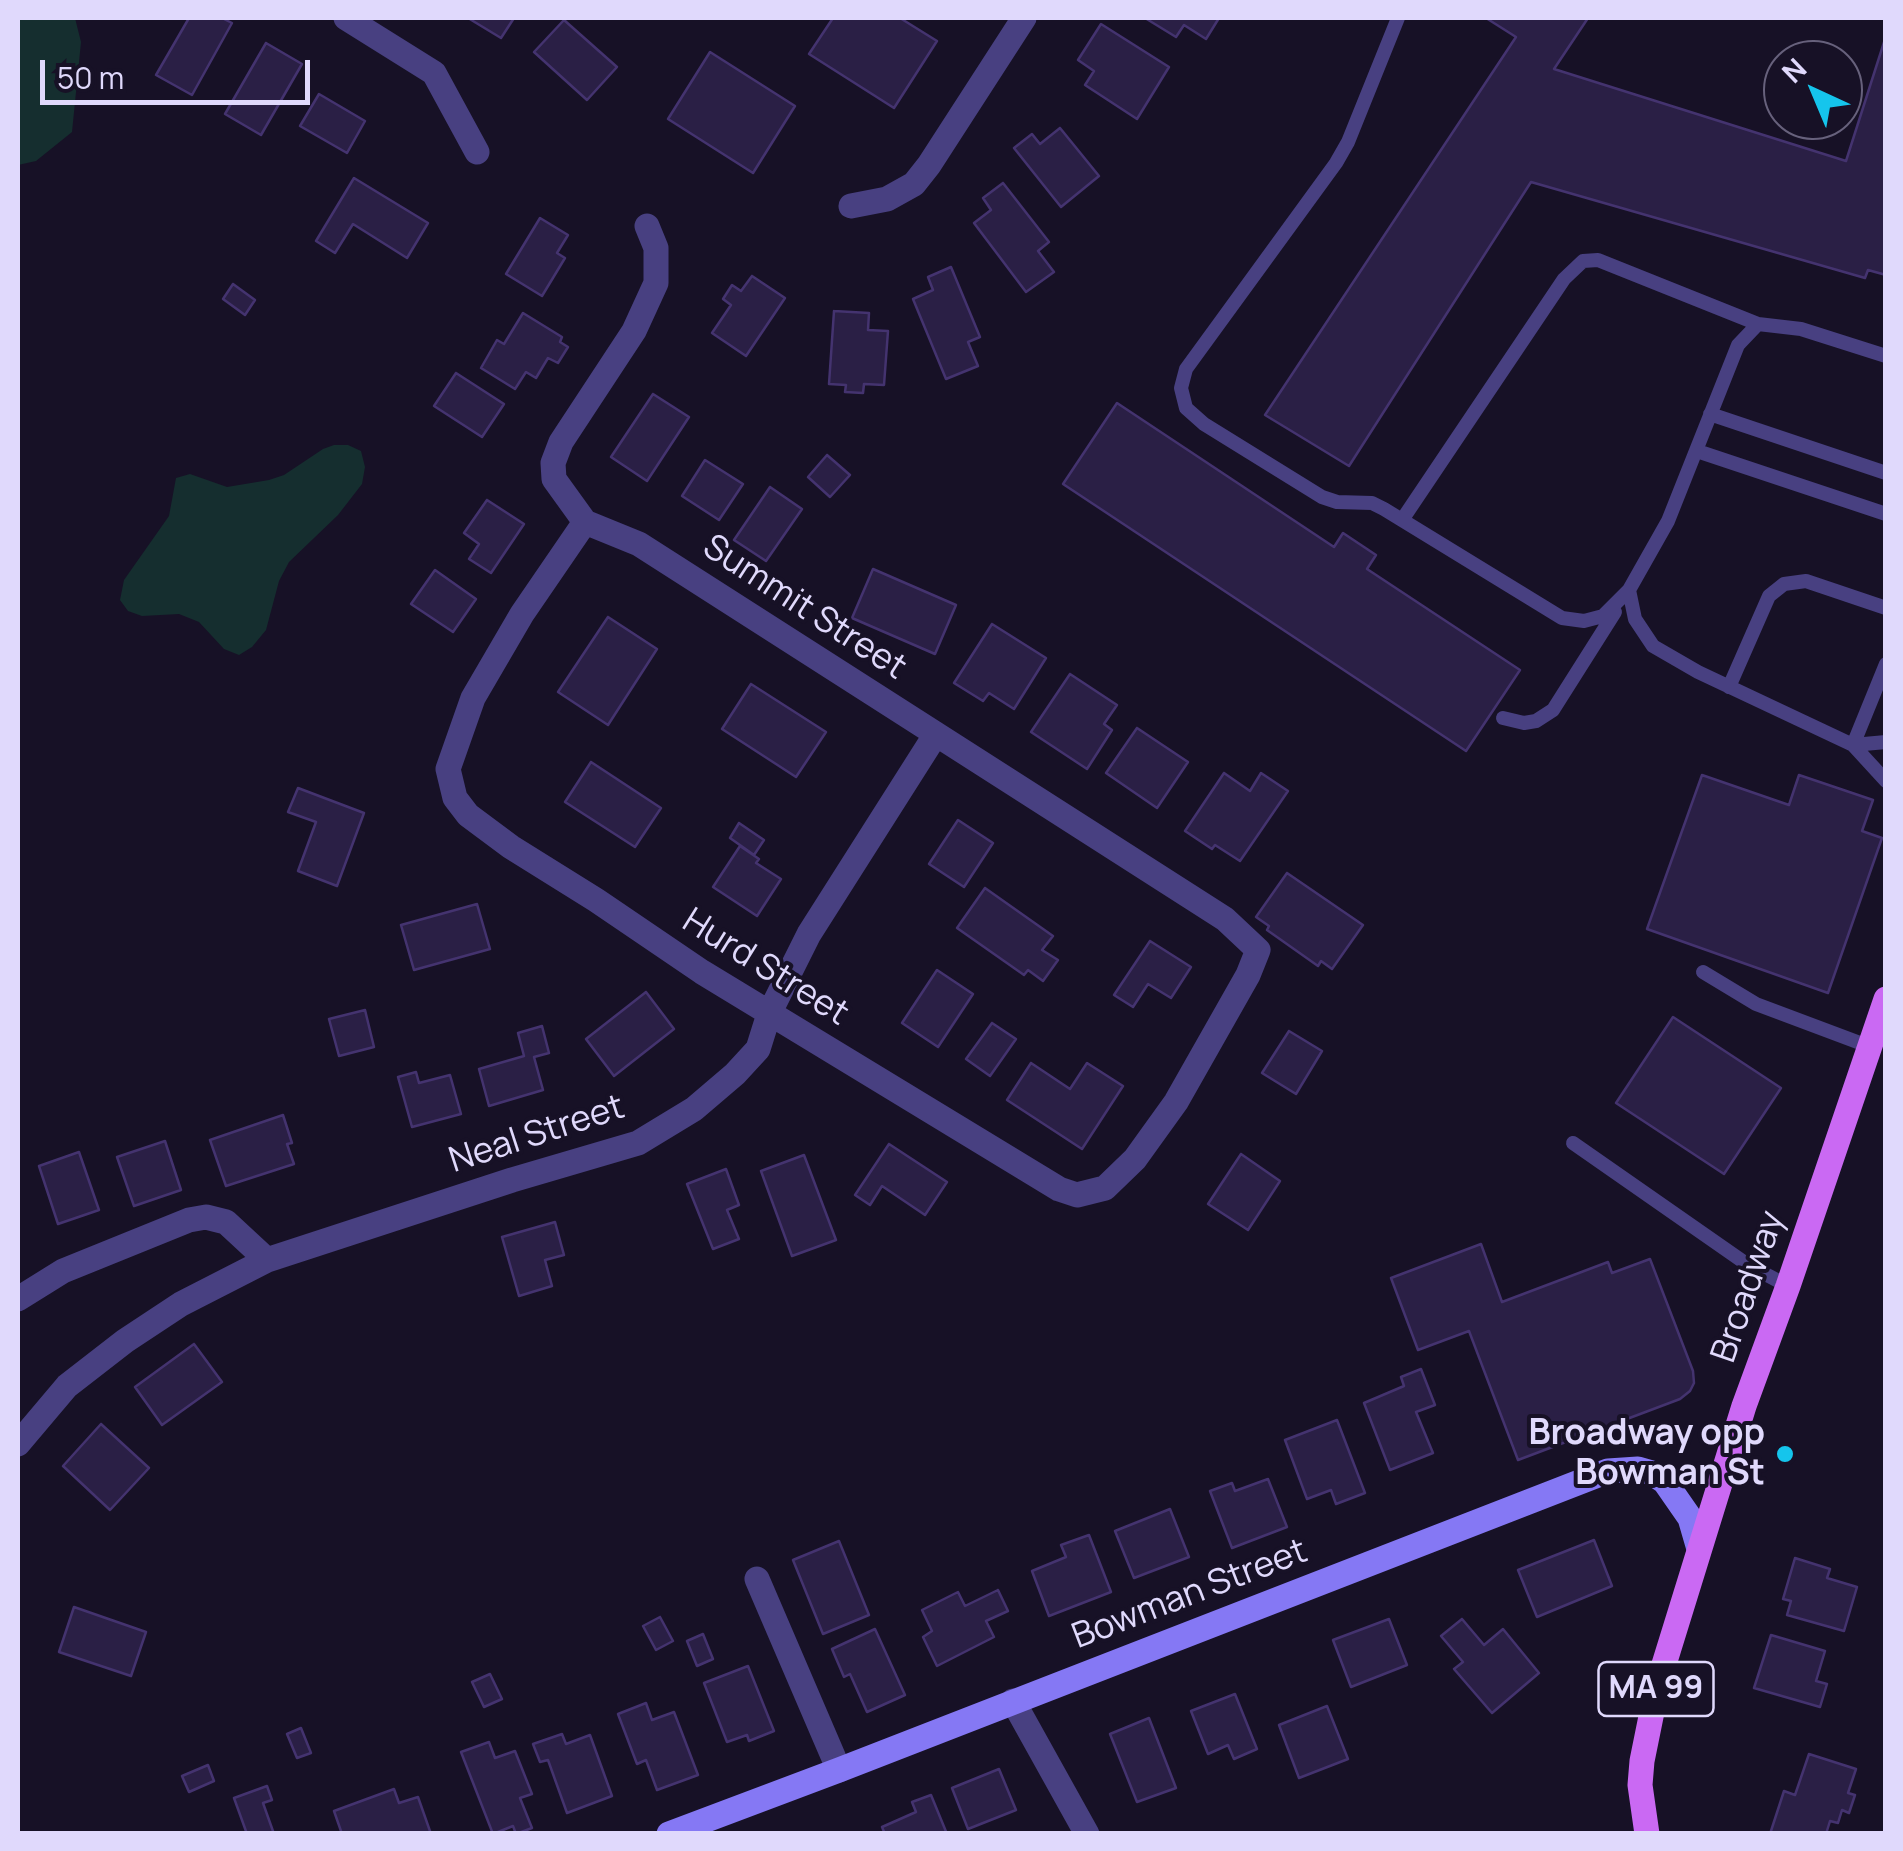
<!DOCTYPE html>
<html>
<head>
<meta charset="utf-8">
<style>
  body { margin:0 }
  #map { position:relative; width:1903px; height:1851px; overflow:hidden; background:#171126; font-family:Manrope,sans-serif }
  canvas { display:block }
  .frame { position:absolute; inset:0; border:20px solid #e0d9fc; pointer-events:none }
  .north { position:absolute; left:1763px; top:40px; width:100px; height:100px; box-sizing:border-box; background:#171126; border:2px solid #67617c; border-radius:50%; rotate:316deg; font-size:28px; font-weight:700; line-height:40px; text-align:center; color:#e0d9fc }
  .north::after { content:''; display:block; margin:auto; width:35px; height:45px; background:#15c5ec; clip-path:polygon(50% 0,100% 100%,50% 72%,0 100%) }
  .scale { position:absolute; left:40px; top:60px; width:270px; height:45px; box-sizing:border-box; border:5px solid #e0d9fc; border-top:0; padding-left:12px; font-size:30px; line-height:35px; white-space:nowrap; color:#e0d9fc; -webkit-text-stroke:8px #171126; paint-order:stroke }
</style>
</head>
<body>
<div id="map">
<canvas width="1903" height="1851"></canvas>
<div class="frame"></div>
<div class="north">N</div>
<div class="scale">50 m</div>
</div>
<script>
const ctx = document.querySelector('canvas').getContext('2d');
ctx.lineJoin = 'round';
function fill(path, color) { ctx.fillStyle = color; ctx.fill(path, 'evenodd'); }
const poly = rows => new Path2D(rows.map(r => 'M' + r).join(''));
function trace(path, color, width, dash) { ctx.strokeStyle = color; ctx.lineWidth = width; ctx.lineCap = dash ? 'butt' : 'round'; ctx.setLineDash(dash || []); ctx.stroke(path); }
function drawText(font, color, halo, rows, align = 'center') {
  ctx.font = font + ' Manrope,sans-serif'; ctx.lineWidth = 8; ctx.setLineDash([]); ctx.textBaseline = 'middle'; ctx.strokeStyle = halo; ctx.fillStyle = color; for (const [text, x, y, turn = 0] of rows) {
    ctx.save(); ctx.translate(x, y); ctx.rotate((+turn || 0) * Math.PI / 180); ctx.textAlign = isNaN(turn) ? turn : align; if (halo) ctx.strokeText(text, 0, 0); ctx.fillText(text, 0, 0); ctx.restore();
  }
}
fill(poly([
  [18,18,75,18,81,42,72,132,36,161,18,165],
  [334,445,348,445,361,451,365,467,362,484,338,515,289,562,279,581,266,630,252,647,239,655,224,649,199,622,179,614,142,616,128,611,120,600,124,580,169,516,176,478,190,474,227,487,269,480,284,475,323,449]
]), '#152e2f');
const building = poly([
  [189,18,222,18,232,23,192,95,156,75,189,18],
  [468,18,514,18,501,38,468,18],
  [833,18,900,18,937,41,894,108,809,54,833,18],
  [1145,18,1219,18,1206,39,1184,25,1176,37,1145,18],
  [1486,18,1588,18,1554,69,1846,161,1886,36,1886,275,1868,270,1865,278,1531,182,1349,466,1265,415,1516,37,1486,18],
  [564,20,617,67,587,100,534,52,564,20],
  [1101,24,1169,67,1137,119,1085,85,1094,71,1078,60,1101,24],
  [266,43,302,64,261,135,225,114,266,43],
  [710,52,795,106,753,173,668,119,710,52],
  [319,94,365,121,347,153,300,126,319,94],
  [1060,128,1099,176,1061,207,1014,148,1032,134,1040,144,1060,128],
  [354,178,428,223,407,258,353,224,335,253,316,241,354,178],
  [1003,183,1049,242,1038,251,1054,272,1026,292,974,223,991,210,983,198,1003,183],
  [540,218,568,235,557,253,565,258,542,296,506,274,540,218],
  [951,267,980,337,968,342,978,366,946,379,913,299,933,290,928,277,951,267],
  [752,276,785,298,746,356,712,333,731,305,723,299,732,285,741,291,752,276],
  [233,284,255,300,245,315,223,299,233,284],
  [834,311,869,313,868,330,888,331,884,385,864,384,863,393,845,392,846,385,829,384,834,311],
  [523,313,562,337,560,342,568,347,558,363,548,358,536,378,526,372,515,389,481,368,497,340,504,344,523,313],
  [456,373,504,404,482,437,434,406,456,373],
  [653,394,689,417,647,481,611,457,653,394],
  [1117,403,1334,547,1343,533,1376,555,1367,569,1520,670,1466,751,1063,484,1117,403],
  [827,455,850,475,830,497,808,477,827,455],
  [705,460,743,484,719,520,682,496,705,460],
  [770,487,802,509,766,561,734,540,770,487],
  [487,500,524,524,491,573,469,559,479,544,464,533,487,500],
  [873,569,956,605,935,654,852,618,873,569],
  [435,570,476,599,453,632,411,604,435,570],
  [608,617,657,649,608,725,558,692,608,617],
  [992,624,1046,658,1014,709,989,693,983,701,954,683,992,624],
  [1070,674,1117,705,1104,724,1112,730,1087,769,1031,732,1070,674],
  [751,684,826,732,796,777,722,729,751,684],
  [1137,728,1188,762,1157,808,1106,773,1137,728],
  [591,762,661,808,635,847,565,802,591,762],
  [1224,773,1250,791,1261,773,1288,791,1240,861,1215,845,1212,849,1185,831,1224,773],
  [1702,775,1789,805,1799,775,1873,800,1862,831,1882,838,1828,993,1647,929,1702,775],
  [298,788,364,813,337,886,298,871,316,822,288,812,298,788],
  [958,820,993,843,964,887,929,864,958,820],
  [739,823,764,840,754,855,730,838,739,823],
  [740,846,759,859,756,863,781,879,757,916,713,887,740,846],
  [1287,873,1363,925,1332,969,1321,961,1318,966,1267,930,1269,926,1256,917,1287,873],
  [985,888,1053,936,1042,950,1058,960,1043,981,1028,970,1024,975,957,928,985,888],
  [477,904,490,949,414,970,401,925,477,904],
  [1150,941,1191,967,1171,998,1148,984,1133,1007,1114,995,1150,941],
  [937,970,973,994,938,1047,902,1023,937,970],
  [646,992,674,1029,614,1076,586,1039,646,992],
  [365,1010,374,1047,339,1056,329,1019,365,1010],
  [1673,1017,1781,1088,1724,1174,1616,1103,1673,1017],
  [992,1023,1016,1039,990,1076,966,1059,992,1023],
  [542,1026,549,1053,534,1057,543,1090,489,1106,479,1069,524,1056,518,1033,542,1026],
  [1289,1031,1322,1051,1296,1094,1262,1073,1289,1031],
  [1031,1063,1070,1089,1087,1063,1123,1086,1082,1149,1007,1100,1031,1063],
  [416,1072,419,1083,450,1075,461,1114,412,1127,398,1077,416,1072],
  [283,1115,292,1143,287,1144,294,1164,226,1186,210,1140,283,1115],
  [165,1141,181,1190,134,1206,117,1157,165,1141],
  [889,1144,947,1182,925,1215,882,1186,870,1205,855,1195,889,1144],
  [79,1152,99,1210,58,1224,39,1166,79,1152],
  [1241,1154,1280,1181,1248,1230,1208,1204,1241,1154],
  [804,1155,836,1240,792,1256,761,1171,804,1155],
  [726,1169,739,1205,727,1210,739,1239,713,1249,687,1184,726,1169],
  [555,1222,564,1255,545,1260,552,1286,519,1296,502,1237,555,1222],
  [1481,1244,1502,1302,1608,1262,1612,1273,1650,1259,1693,1371,1694,1383,1690,1391,1680,1399,1518,1460,1469,1331,1418,1350,1391,1278,1481,1244],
  [194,1344,222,1382,162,1425,135,1387,194,1344],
  [1421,1369,1435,1405,1416,1412,1433,1453,1390,1470,1364,1403,1404,1386,1401,1377,1421,1369],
  [1337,1420,1365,1493,1336,1504,1331,1490,1307,1499,1285,1440,1337,1420],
  [101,1424,149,1468,110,1510,63,1466,101,1424],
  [1268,1479,1287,1527,1232,1548,1210,1491,1232,1483,1235,1491,1268,1479],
  [1170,1509,1189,1557,1134,1578,1115,1531,1170,1509],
  [1089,1535,1111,1592,1049,1616,1032,1571,1066,1557,1061,1545,1089,1535],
  [1594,1540,1612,1586,1537,1617,1518,1570,1594,1540],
  [839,1541,869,1615,823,1634,793,1560,839,1541],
  [1795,1558,1830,1569,1827,1578,1857,1587,1844,1631,1787,1615,1791,1601,1783,1599,1795,1558],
  [998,1590,1008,1611,986,1621,994,1637,937,1666,923,1637,932,1631,922,1610,958,1592,965,1606,998,1590],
  [74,1607,146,1632,131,1676,59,1652,74,1607],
  [660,1617,673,1641,656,1650,643,1626,660,1617],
  [1389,1619,1407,1665,1351,1687,1333,1640,1389,1619],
  [1462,1619,1484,1645,1503,1629,1539,1673,1492,1713,1454,1669,1463,1662,1441,1636,1462,1619],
  [875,1629,905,1695,867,1712,850,1674,844,1677,832,1649,875,1629],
  [703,1634,713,1659,697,1666,687,1641,703,1634],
  [1771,1635,1825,1651,1816,1681,1827,1684,1820,1707,1754,1688,1771,1635],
  [748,1666,774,1731,749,1741,747,1735,727,1742,704,1683,748,1666],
  [490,1674,502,1699,484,1707,472,1682,490,1674],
  [1235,1694,1257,1749,1234,1759,1228,1745,1208,1754,1191,1711,1235,1694],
  [646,1703,652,1720,674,1712,698,1775,657,1790,646,1760,637,1764,618,1714,646,1703],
  [1327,1706,1348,1759,1299,1778,1279,1725,1327,1706],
  [1149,1718,1176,1788,1137,1802,1110,1734,1149,1718],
  [301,1728,311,1753,297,1758,287,1734,301,1728],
  [562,1734,566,1744,590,1735,612,1796,567,1813,548,1760,540,1762,533,1744,562,1734],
  [489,1742,495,1758,515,1751,532,1794,520,1798,532,1828,516,1834,513,1826,493,1834,461,1752,489,1742],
  [1809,1754,1856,1769,1848,1793,1855,1795,1849,1813,1842,1810,1838,1823,1830,1821,1826,1834,1770,1834,1784,1791,1795,1795,1809,1754],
  [208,1765,214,1781,189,1792,182,1776,208,1765],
  [999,1769,1016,1810,968,1829,952,1788,999,1769],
  [267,1786,272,1800,263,1803,274,1834,247,1834,234,1798,267,1786],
  [394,1789,399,1803,418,1797,431,1834,342,1834,334,1811,394,1789],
  [931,1795,947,1834,885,1834,882,1827,916,1812,912,1802,931,1795]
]);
fill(building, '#2a1f45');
trace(building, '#44336f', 2.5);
trace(poly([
  [1398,18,1348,142,1336,163,1186,369,1181,388,1186,408,1204,424,1322,497,1337,502,1372,503,1384,509,1562,618,1584,621,1603,616,1629,590,1668,521,1738,345,1758,324,1801,329,1886,356],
  [1710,414,1886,473],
  [1697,451,1886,514],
  [1402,520,1564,279,1583,261,1598,260,1758,324],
  [1626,594,1629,590,1635,619,1653,646,1698,672,1853,745,1886,781],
  [1729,687,1769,596,1784,584,1806,581,1886,608],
  [1503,718,1524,723,1536,721,1553,710,1615,612],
  [1853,745,1886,664],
  [1853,745,1886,742],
  [1703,972,1756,1004,1868,1046],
  [1573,1143,1748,1265,1788,1286]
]), '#484081', 14);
trace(poly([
  [346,18,434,73,477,152],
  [851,206,887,199,914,184,929,165,1024,18],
  [585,522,522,614,473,698,448,769,455,798,468,815,511,847,596,900,702,972,1059,1189,1077,1195,1105,1188,1135,1159,1176,1102,1248,975,1258,950,1225,919,639,544,585,522,554,479,553,463,561,442,634,331,656,283,656,248,647,226],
  [18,1299,63,1271,189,1220,206,1217,226,1222,267,1260],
  [18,1444,67,1386,125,1341,181,1304,267,1260,512,1180,638,1143,694,1109,735,1074,758,1049,769,1014,809,934,936,734],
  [757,1579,839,1770],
  [1013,1701,1087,1834]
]), '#484081', 25);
trace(poly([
  [669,1834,839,1770,1608,1471,1638,1469,1652,1473,1665,1482,1690,1518,1699,1549]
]), '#8578f4', 25);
trace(poly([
  [1647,1834,1640,1785,1642,1761,1657,1687,1744,1406,1788,1286,1886,999]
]), '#ca69f3', 25);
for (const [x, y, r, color] of [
  [1785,1454,10,"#15c5ec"]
]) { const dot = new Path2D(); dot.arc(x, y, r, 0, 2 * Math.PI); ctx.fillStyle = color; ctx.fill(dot); trace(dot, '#171126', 4); }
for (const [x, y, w] of [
  [1656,1689,115]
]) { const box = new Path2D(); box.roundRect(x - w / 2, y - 27, w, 54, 8); ctx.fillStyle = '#171126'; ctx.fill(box); trace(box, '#e0d9fc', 2.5); }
drawText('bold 32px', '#e0d9fc', null, [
  ["MA 99",1656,1689]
]);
drawText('35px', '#e0d9fc', '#171126', [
  ["Summit Street",804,608,33],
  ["Hurd Street",765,968,32],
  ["Neal Street",537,1135,-18],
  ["Broadway",1749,1287,-71],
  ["Bowman Street",1190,1595,-21]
]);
drawText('bold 35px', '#e0d9fc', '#171126', [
  ["Broadway opp",1765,1434],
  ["Bowman St",1765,1474]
], 'right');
</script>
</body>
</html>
